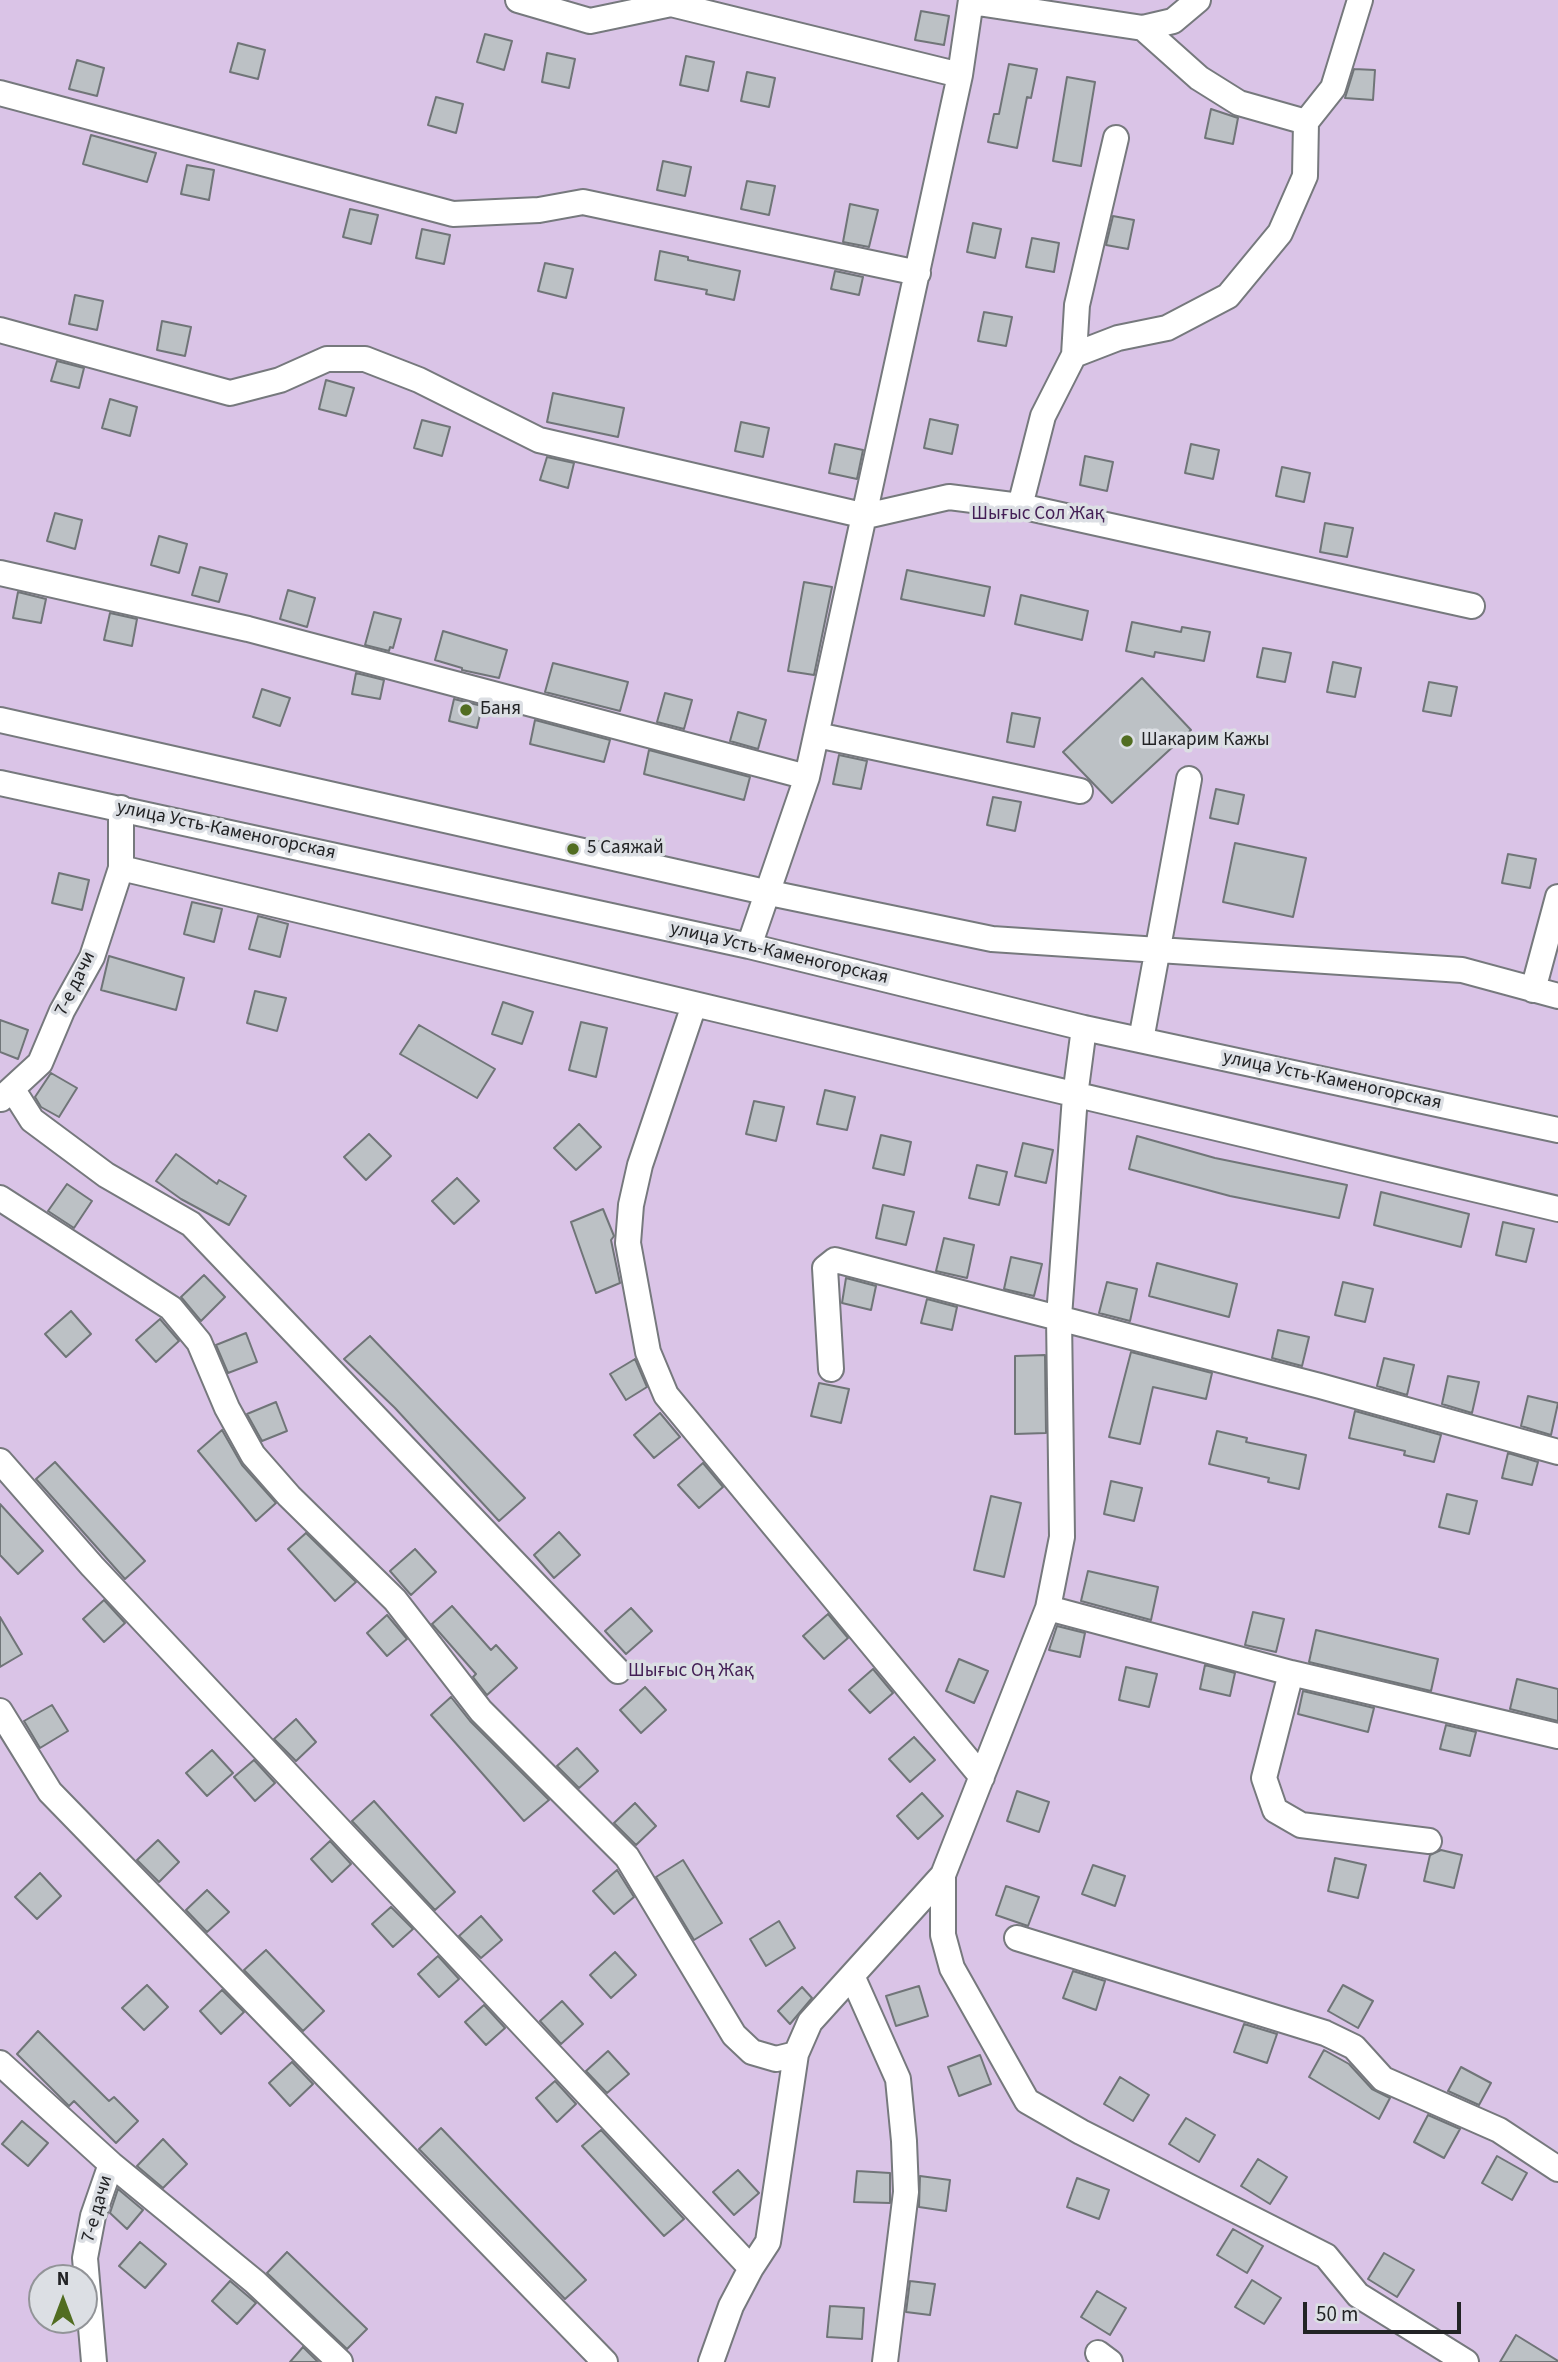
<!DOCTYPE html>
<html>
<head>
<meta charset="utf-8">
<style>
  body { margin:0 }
  #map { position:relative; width:1558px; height:2362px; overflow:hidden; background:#dcdfe4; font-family:"Source Sans 3",sans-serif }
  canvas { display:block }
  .north { position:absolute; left:28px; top:2264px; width:70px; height:70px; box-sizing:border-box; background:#dcdfe4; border:2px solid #929498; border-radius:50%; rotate:0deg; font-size:19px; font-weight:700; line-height:28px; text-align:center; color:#222325 }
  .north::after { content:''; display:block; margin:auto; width:24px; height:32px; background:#516d21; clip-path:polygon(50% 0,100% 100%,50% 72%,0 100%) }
  .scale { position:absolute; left:1303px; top:2302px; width:158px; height:32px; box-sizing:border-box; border:4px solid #222325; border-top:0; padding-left:9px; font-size:21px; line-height:24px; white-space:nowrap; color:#222325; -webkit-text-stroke:5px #dcdfe4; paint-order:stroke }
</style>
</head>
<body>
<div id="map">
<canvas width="1558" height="2362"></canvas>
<div class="north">N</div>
<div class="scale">50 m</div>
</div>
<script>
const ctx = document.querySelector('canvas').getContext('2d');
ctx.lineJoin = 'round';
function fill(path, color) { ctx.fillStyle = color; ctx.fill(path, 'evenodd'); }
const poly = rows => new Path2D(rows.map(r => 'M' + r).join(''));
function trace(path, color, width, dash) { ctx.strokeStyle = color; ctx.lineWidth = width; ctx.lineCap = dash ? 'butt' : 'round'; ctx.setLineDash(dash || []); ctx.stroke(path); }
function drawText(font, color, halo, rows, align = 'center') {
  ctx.font = font + ' "Source Sans 3",sans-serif'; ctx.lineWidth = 7; ctx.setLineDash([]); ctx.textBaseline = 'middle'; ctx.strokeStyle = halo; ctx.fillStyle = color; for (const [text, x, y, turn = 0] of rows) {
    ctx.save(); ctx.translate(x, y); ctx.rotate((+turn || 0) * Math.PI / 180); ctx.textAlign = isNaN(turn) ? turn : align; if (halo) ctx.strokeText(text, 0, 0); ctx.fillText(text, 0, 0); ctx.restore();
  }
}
fill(poly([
  [0,0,1558,0,1558,2362,0,2362],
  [42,2278,84,2278,84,2320,42,2320]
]), '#dac4e7');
const building = poly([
  [921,11,949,16,944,45,915,40,921,11],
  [485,34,512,41,504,70,477,62,485,34],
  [238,43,265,50,258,79,230,72,238,43],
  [547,53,575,59,569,88,542,82,547,53],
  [686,56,714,62,708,91,680,85,686,56],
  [77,60,104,68,97,96,69,89,77,60],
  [1009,64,1037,69,1031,98,1027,97,1017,148,988,142,994,114,999,114,1009,64],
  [1354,69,1375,70,1373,100,1345,98,1354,69],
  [747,72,775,78,769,107,741,101,747,72],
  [1067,77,1095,82,1081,166,1053,161,1067,77],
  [436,97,463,104,456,133,428,125,436,97],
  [1211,109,1238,118,1233,144,1205,138,1211,109],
  [91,135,156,153,147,182,83,164,91,135],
  [663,161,691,167,685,196,657,190,663,161],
  [187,165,214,170,209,200,181,194,187,165],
  [747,181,775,186,769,215,741,209,747,181],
  [850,204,878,210,869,247,843,242,850,204],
  [350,209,378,215,371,244,343,237,350,209],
  [1113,216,1134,220,1128,249,1106,245,1113,216],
  [973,223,1001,229,995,258,967,252,973,223],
  [422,229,450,235,444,264,416,258,422,229],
  [1032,238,1059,243,1054,272,1026,267,1032,238],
  [660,251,688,257,688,260,740,271,734,300,706,294,707,290,655,280,660,251],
  [545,263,573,269,566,298,538,291,545,263],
  [835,271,863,277,859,295,831,289,835,271],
  [75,295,103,301,97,330,69,324,75,295],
  [984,312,1012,317,1006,346,978,341,984,312],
  [162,321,191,327,185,356,157,350,162,321],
  [57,361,84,368,79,388,51,381,57,361],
  [326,380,354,388,346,416,319,409,326,380],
  [553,393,624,408,618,437,547,422,553,393],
  [110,399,137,407,130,436,102,428,110,399],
  [930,419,958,425,952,454,924,448,930,419],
  [422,420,450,427,442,456,414,448,422,420],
  [741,422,769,428,763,457,735,451,741,422],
  [835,444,863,450,857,479,829,473,835,444],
  [1191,444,1219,450,1213,479,1185,473,1191,444],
  [1085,456,1113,462,1107,491,1080,485,1085,456],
  [547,457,574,463,568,488,540,480,547,457],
  [1282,467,1310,473,1304,502,1276,496,1282,467],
  [55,513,82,520,75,549,47,541,55,513],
  [1325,523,1353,528,1347,557,1320,552,1325,523],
  [159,536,187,544,179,573,151,565,159,536],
  [200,567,227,574,219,602,192,595,200,567],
  [907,570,990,587,984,616,901,599,907,570],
  [804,582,832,587,814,675,788,671,804,582],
  [288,590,315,598,307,627,280,619,288,590],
  [18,592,46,599,41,623,13,618,18,592],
  [1021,595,1088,611,1082,640,1015,624,1021,595],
  [374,612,401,619,393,648,390,647,389,651,365,645,374,612],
  [110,613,137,619,132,646,104,640,110,613],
  [1132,622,1181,632,1182,627,1210,632,1204,661,1155,652,1154,657,1126,651,1132,622],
  [443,631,507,650,499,678,462,670,462,668,435,660,443,631],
  [1263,648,1291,653,1285,682,1257,677,1263,648],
  [1333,662,1361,668,1355,697,1327,692,1333,662],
  [553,663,628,682,620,711,545,692,553,663],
  [356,673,384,680,380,699,352,694,356,673],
  [1142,678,1191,730,1112,803,1063,752,1142,678],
  [1429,682,1457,687,1451,716,1423,711,1429,682],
  [262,689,290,698,280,726,253,717,262,689],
  [665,693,692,700,684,729,657,722,665,693],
  [454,699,482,706,477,728,449,721,454,699],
  [738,712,766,720,758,749,730,741,738,712],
  [1012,713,1040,718,1034,747,1007,742,1012,713],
  [535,720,610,740,604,762,530,744,535,720],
  [649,750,750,777,744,800,644,774,649,750],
  [839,755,867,761,861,789,833,784,839,755],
  [1216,789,1244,795,1238,824,1210,818,1216,789],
  [993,797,1021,802,1015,831,987,825,993,797],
  [1235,843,1306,858,1293,917,1223,902,1235,843],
  [1508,854,1536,859,1530,888,1502,883,1508,854],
  [59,873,89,880,82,910,52,903,59,873],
  [192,902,222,909,214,942,184,934,192,902],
  [258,916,288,924,280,957,249,949,258,916],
  [109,956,184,978,176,1010,101,990,109,956],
  [255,991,286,998,277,1031,247,1023,255,991],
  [503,1002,533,1012,522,1044,492,1034,503,1002],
  [0,1020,28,1030,18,1059,0,1052,0,1020],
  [581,1022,607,1028,596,1077,569,1070,581,1022],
  [419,1025,495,1069,477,1098,400,1054,419,1025],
  [51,1073,77,1088,59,1117,41,1107,35,1097,51,1073],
  [825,1090,855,1097,847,1130,817,1124,825,1090],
  [754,1101,784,1107,776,1141,746,1134,754,1101],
  [579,1124,601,1147,576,1170,554,1148,579,1124],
  [369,1134,391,1156,366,1180,344,1157,369,1134],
  [881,1135,911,1142,904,1175,873,1168,881,1135],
  [1137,1136,1215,1158,1347,1185,1339,1218,1230,1196,1129,1169,1137,1136],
  [1023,1143,1053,1150,1046,1183,1015,1176,1023,1143],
  [176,1154,217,1184,219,1180,246,1196,229,1225,181,1199,156,1181,176,1154],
  [977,1165,1007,1172,999,1205,969,1198,977,1165],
  [457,1178,479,1201,454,1224,432,1201,457,1178],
  [67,1184,92,1201,74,1228,48,1211,67,1184],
  [1381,1192,1469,1214,1461,1247,1374,1225,1381,1192],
  [883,1205,914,1212,906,1245,876,1238,883,1205],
  [603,1209,614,1236,611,1240,620,1283,596,1293,571,1222,603,1209],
  [1503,1222,1534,1229,1526,1262,1496,1255,1503,1222],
  [944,1238,974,1245,967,1278,936,1271,944,1238],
  [1011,1257,1042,1264,1034,1296,1004,1289,1011,1257],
  [1157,1263,1237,1284,1229,1317,1149,1296,1157,1263],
  [204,1275,225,1297,201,1321,181,1297,204,1275],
  [846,1278,876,1286,871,1310,842,1303,846,1278],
  [1107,1282,1137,1289,1130,1321,1099,1313,1107,1282],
  [1343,1282,1373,1289,1365,1322,1335,1315,1343,1282],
  [927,1299,957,1307,952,1330,921,1323,927,1299],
  [71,1311,91,1334,66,1357,45,1334,71,1311],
  [160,1319,179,1341,156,1362,136,1340,160,1319],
  [1278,1330,1309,1337,1302,1366,1272,1358,1278,1330],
  [246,1333,257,1362,228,1373,216,1345,246,1333],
  [370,1336,525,1498,499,1521,395,1408,344,1359,370,1336],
  [1131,1352,1212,1373,1206,1399,1153,1387,1140,1444,1109,1437,1131,1352],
  [1045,1355,1046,1433,1015,1434,1015,1356,1045,1355],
  [1384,1358,1414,1365,1407,1395,1377,1386,1384,1358],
  [635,1359,647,1387,626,1400,610,1374,635,1359],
  [1448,1376,1479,1382,1472,1413,1442,1404,1448,1376],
  [819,1383,849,1389,841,1423,811,1416,819,1383],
  [1528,1396,1558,1403,1551,1435,1521,1426,1528,1396],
  [276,1402,287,1431,262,1441,247,1414,276,1402],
  [1355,1411,1441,1435,1434,1462,1404,1455,1405,1451,1349,1438,1355,1411],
  [660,1413,680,1437,654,1458,634,1435,660,1413],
  [222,1430,242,1465,276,1503,256,1521,198,1451,222,1430],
  [1217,1431,1247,1438,1246,1442,1306,1455,1299,1489,1268,1482,1269,1478,1209,1464,1217,1431],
  [1508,1453,1538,1462,1532,1485,1502,1478,1508,1453],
  [55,1462,145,1561,125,1579,36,1479,55,1462],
  [703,1463,723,1487,699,1508,678,1485,703,1463],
  [1111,1481,1142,1488,1134,1521,1104,1514,1111,1481],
  [1447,1494,1477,1501,1469,1534,1439,1527,1447,1494],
  [991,1496,1021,1503,1004,1577,974,1570,991,1496],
  [0,1504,43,1551,18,1574,0,1555,0,1504],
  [559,1532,580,1555,554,1578,534,1555,559,1532],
  [306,1533,356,1582,335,1601,288,1549,306,1533],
  [415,1549,436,1572,411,1595,390,1571,415,1549],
  [1088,1571,1158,1587,1151,1620,1081,1601,1088,1571],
  [104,1600,125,1623,104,1642,83,1619,104,1600],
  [452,1606,491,1650,496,1645,517,1668,487,1695,473,1677,476,1674,432,1624,452,1606],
  [631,1608,652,1631,626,1654,605,1631,631,1608],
  [1253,1612,1284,1619,1276,1652,1245,1645,1253,1612],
  [828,1614,848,1638,824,1659,803,1636,828,1614],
  [387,1615,407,1639,387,1656,367,1633,387,1615],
  [0,1617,22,1654,0,1667,0,1617],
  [1057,1626,1085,1633,1080,1657,1049,1650,1057,1626],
  [1316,1630,1438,1659,1431,1691,1309,1662,1316,1630],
  [959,1659,988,1671,974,1703,946,1691,959,1659],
  [1205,1665,1235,1673,1230,1696,1200,1689,1205,1665],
  [1126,1667,1157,1674,1149,1707,1119,1700,1126,1667],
  [873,1669,893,1693,870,1713,849,1690,873,1669],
  [1517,1679,1558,1689,1558,1721,1510,1709,1517,1679],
  [645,1687,666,1710,641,1733,620,1710,645,1687],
  [1303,1691,1374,1708,1368,1732,1298,1714,1303,1691],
  [451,1697,470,1721,549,1800,524,1821,431,1715,451,1697],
  [52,1705,68,1731,40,1748,24,1721,52,1705],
  [296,1719,316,1742,296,1761,274,1739,296,1719],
  [1446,1725,1476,1732,1470,1756,1440,1749,1446,1725],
  [914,1737,935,1760,910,1782,889,1759,914,1737],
  [577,1748,598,1771,579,1788,557,1766,577,1748],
  [212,1750,233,1773,207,1796,186,1773,212,1750],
  [254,1760,275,1783,255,1801,234,1777,254,1760],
  [1017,1791,1049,1802,1039,1832,1007,1821,1017,1791],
  [922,1793,943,1816,918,1839,897,1816,922,1793],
  [374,1801,455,1892,435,1910,352,1821,374,1801],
  [635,1803,656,1826,636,1845,614,1823,635,1803],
  [158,1840,179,1862,159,1882,137,1860,158,1840],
  [330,1841,351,1864,332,1882,311,1859,330,1841],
  [1441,1850,1462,1855,1454,1888,1424,1881,1430,1855,1441,1850],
  [1335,1858,1366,1865,1358,1898,1328,1891,1335,1858],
  [683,1860,722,1923,694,1940,656,1877,683,1860],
  [1093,1865,1125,1876,1115,1906,1082,1894,1093,1865],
  [617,1870,634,1897,614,1914,593,1891,617,1870],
  [40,1873,61,1896,37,1919,15,1897,40,1873],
  [1006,1886,1039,1897,1028,1926,996,1915,1006,1886],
  [207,1890,229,1912,207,1932,186,1910,207,1890],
  [391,1907,413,1929,393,1947,372,1924,391,1907],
  [481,1916,502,1940,481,1958,459,1936,481,1916],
  [779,1921,795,1948,766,1966,750,1939,779,1921],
  [266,1950,324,2011,303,2031,244,1970,266,1950],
  [615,1952,636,1975,611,1998,590,1975,615,1952],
  [438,1956,459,1979,439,1997,418,1974,438,1956],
  [1073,1971,1105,1981,1096,2010,1063,1998,1073,1971],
  [147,1985,168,2007,144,2030,122,2008,147,1985],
  [1343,1985,1373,2001,1358,2028,1328,2011,1343,1985],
  [919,1986,928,2016,896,2026,886,1996,919,1986],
  [802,1987,812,1998,790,2024,778,2011,802,1987],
  [222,1990,244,2012,221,2034,200,2011,222,1990],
  [562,2001,583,2024,561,2044,540,2021,562,2001],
  [484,2005,505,2028,486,2045,465,2022,484,2005],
  [1244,2024,1277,2034,1267,2063,1234,2052,1244,2024],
  [38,2031,109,2101,114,2097,138,2121,116,2143,74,2101,69,2106,17,2054,38,2031],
  [1324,2050,1349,2064,1372,2089,1390,2098,1379,2119,1309,2077,1324,2050],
  [608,2051,629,2074,607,2093,586,2071,608,2051],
  [980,2055,991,2084,959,2096,948,2067,980,2055],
  [292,2062,313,2084,290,2106,269,2083,292,2062],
  [1461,2067,1491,2083,1479,2105,1448,2091,1461,2067],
  [1120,2077,1149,2095,1133,2121,1104,2104,1120,2077],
  [555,2081,576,2104,557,2122,536,2098,555,2081],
  [1428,2115,1460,2129,1444,2158,1414,2142,1428,2115],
  [1186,2118,1215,2135,1199,2162,1169,2144,1186,2118],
  [22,2121,48,2143,28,2166,2,2144,22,2121],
  [441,2128,586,2280,565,2299,419,2149,441,2128],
  [601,2130,684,2219,664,2236,582,2146,601,2130],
  [163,2139,187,2164,163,2188,137,2166,163,2139],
  [1497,2156,1527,2173,1512,2200,1482,2183,1497,2156],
  [1258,2159,1287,2177,1270,2204,1241,2186,1258,2159],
  [738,2170,759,2193,734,2215,713,2192,738,2170],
  [857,2171,890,2173,890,2203,854,2202,857,2171],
  [920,2176,950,2180,946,2211,919,2207,920,2176],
  [1077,2178,1109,2190,1099,2219,1067,2207,1077,2178],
  [118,2189,143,2210,127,2229,110,2213,118,2189],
  [1233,2229,1263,2246,1247,2273,1217,2255,1233,2229],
  [140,2242,166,2264,145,2288,119,2266,140,2242],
  [287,2252,367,2329,347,2349,267,2273,287,2252],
  [1384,2253,1414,2270,1397,2297,1368,2279,1384,2253],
  [1252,2280,1281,2298,1264,2324,1235,2307,1252,2280],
  [230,2281,256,2303,237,2324,212,2301,230,2281],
  [910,2281,935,2284,930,2315,906,2312,910,2281],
  [1097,2291,1126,2308,1110,2335,1081,2317,1097,2291],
  [830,2306,864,2308,862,2339,827,2337,830,2306],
  [1516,2335,1558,2361,1558,2362,1500,2362,1516,2335],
  [303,2347,318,2362,290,2362,303,2347]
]);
fill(building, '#bcc1c5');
trace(building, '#707578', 2);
const minor = poly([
  [518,0,590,21,671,4,960,75],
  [971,2,1143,28,1199,78,1239,103,1306,122,1333,88,1360,0],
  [1143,28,1173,21,1198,0],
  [0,93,453,214,539,210,583,202,918,273],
  [0,330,230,393,280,380,327,359,365,359,419,380,539,440,866,516,949,497,1020,506,1472,606],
  [1074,355,1077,305,1116,138],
  [1020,506,1043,416,1074,355,1118,338,1167,328,1228,296,1280,233,1305,176,1306,122],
  [0,573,248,629,807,777],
  [0,720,765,892,992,939,1462,970,1558,996],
  [817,735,1080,791],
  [0,783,749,946,1084,1028,1558,1130],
  [121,868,1558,1209],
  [749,946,807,777,960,75,971,0],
  [1533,990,1558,897],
  [694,1005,640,1165,631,1205,628,1243,648,1352,666,1395,982,1777],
  [1084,1028,1075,1096,1059,1317,1062,1537,1048,1608,943,1875,943,1935,952,1968,1027,2101,1081,2132,1326,2256,1358,2295,1466,2362],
  [1141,1040,1189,779],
  [13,1090,32,1120,106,1175,191,1224,618,1671],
  [1,1099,40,1063,62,1011,92,957,121,868,121,808],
  [0,1198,171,1308,199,1342,227,1408,253,1455,289,1496,395,1600,481,1711,627,1857,734,2035,752,2052,776,2059,796,2054],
  [831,1369,825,1268,835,1260,1320,1386,1558,1452],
  [0,1461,92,1566,751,2268],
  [1048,1608,1291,1673,1558,1736],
  [1291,1673,1264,1778,1275,1810,1301,1825,1429,1841],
  [0,1711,50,1792,605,2362],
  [1017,1938,1325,2033,1354,2047,1383,2079,1499,2130,1558,2169],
  [853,1978,898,2079,904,2141,906,2192,885,2362],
  [0,2063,111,2164,93,2216,85,2258,94,2362],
  [111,2164,255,2282,340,2362],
  [1098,2353,1110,2362],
  [711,2362,731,2306,751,2268,768,2242,796,2054,810,2022,943,1875]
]);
trace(minor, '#76797d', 28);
trace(minor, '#fff', 24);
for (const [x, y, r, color] of [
  [466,710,7,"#516d21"],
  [1127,741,7,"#516d21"],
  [573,849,7,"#516d21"]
]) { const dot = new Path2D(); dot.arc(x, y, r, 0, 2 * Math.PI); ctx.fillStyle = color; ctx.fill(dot); trace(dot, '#dcdfe4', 2.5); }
drawText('19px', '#431e55', '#dcdfe4', [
  ["Шығыс Сол Жақ",1038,515],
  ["Шығыс Оң Жақ",691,1672]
]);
drawText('19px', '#222325', '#dcdfe4', [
  ["Баня",480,710],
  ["Шакарим Кажы",1141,741],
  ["5 Саяжай",587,849]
], 'left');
drawText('19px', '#222325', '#dcdfe4', [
  ["улица Усть-Каменогорская",226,831,12],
  ["улица Усть-Каменогорская",779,954,13],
  ["7-е дачи",76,984,-64],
  ["улица Усть-Каменогорская",1332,1081,12],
  ["7-е дачи",98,2209,-74]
]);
</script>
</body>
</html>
